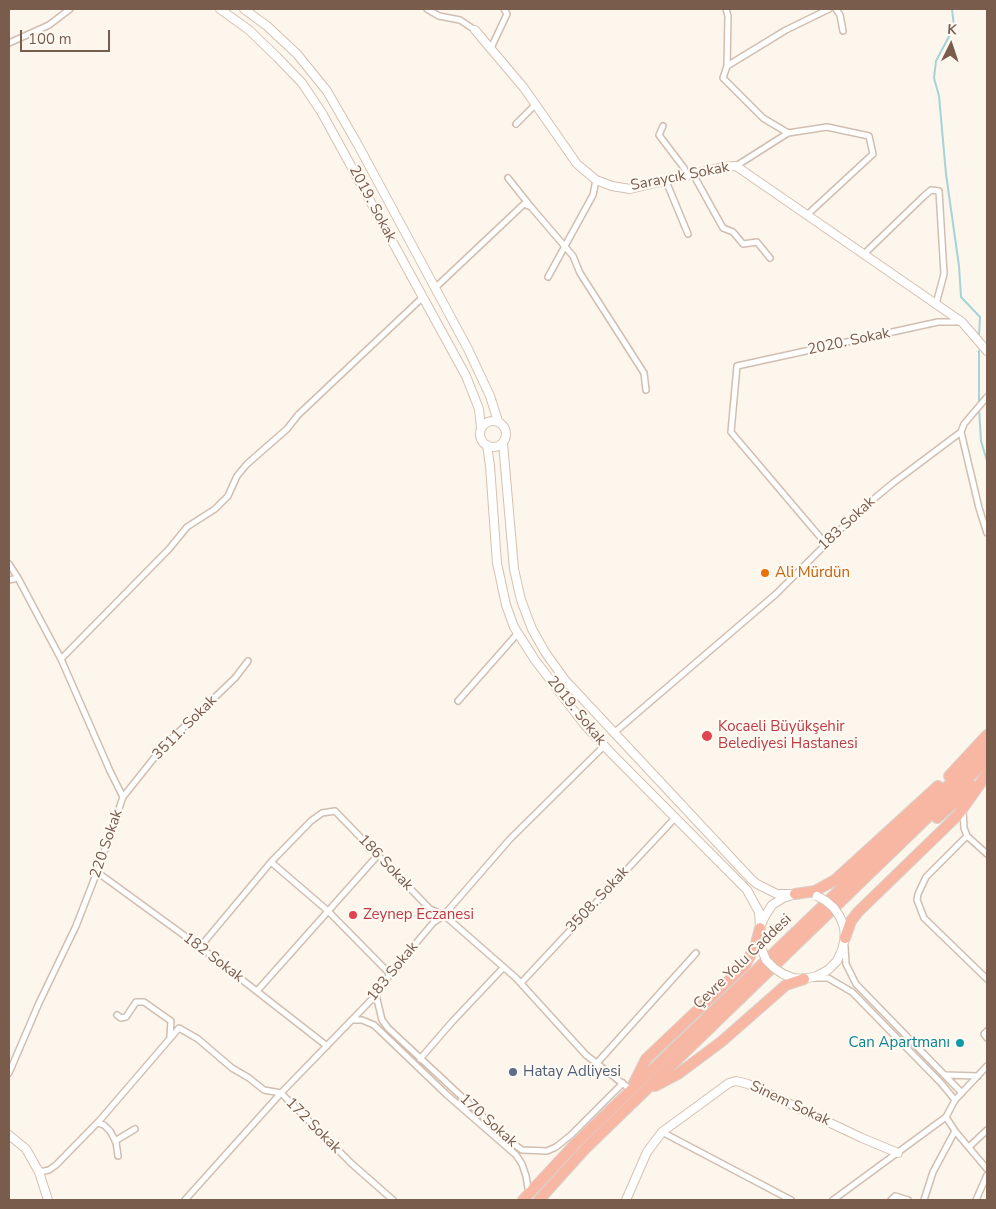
<!DOCTYPE html>
<html>
<head>
<meta charset="utf-8">
<style>
  body { margin:0 }
  #map { position:relative; width:996px; height:1209px; overflow:hidden; background:#fdf6ec; font-family:"Nunito Sans",sans-serif }
  canvas { display:block }
  .frame { position:absolute; inset:0; border:10px solid #7a5c4d; pointer-events:none }
  .north { position:absolute; left:926px; top:20px; width:50px; height:50px; -webkit-text-stroke:4px #fffaf3; paint-order:stroke; rotate:4deg; font-size:14px; font-weight:700; line-height:20px; text-align:center; color:#7a5c4d }
  .north::after { content:''; display:block; margin:auto; width:18px; height:22px; background:#7a5c4d; clip-path:polygon(50% 0,100% 100%,50% 72%,0 100%) }
  .scale { position:absolute; left:20px; top:30px; width:90px; height:22px; box-sizing:border-box; border:2px solid #7a5c4d; border-top:0; padding-left:6px; font-size:15px; line-height:18px; white-space:nowrap; color:#7a5c4d; -webkit-text-stroke:4px #fffaf3; paint-order:stroke }
</style>
</head>
<body>
<div id="map">
<canvas width="996" height="1209"></canvas>
<div class="frame"></div>
<div class="north">K</div>
<div class="scale">100 m</div>
</div>
<script>
const ctx = document.querySelector('canvas').getContext('2d');
ctx.lineJoin = 'round';
const poly = rows => new Path2D(rows.map(r => 'M' + r).join(''));
function trace(path, color, width, dash) { ctx.strokeStyle = color; ctx.lineWidth = width; ctx.lineCap = dash ? 'butt' : 'round'; ctx.setLineDash(dash || []); ctx.stroke(path); }
function drawText(font, color, halo, rows, align = 'center') {
  ctx.font = font + ' "Nunito Sans",sans-serif'; ctx.lineWidth = 4; ctx.setLineDash([]); ctx.textBaseline = 'middle'; ctx.strokeStyle = halo; ctx.fillStyle = color; for (const [text, x, y, turn = 0] of rows) {
    ctx.save(); ctx.translate(x, y); ctx.rotate((+turn || 0) * Math.PI / 180); ctx.textAlign = isNaN(turn) ? turn : align; if (halo) ctx.strokeText(text, 0, 0); ctx.fillText(text, 0, 0); ctx.restore();
  }
}
trace(poly([
  [952,9,954,27,936,61,934,78,939,96,946,174,959,266,961,297,980,317,979,335],
  [979,404,979,351],
  [979,408,981,441,987,461]
]), '#a5d3da', 2);
const street = poly([
  [427,9,439,16,460,20,475,30],
  [726,9,728,16,727,66,723,78,763,118,788,133,736,166],
  [836,9,840,15,843,31],
  [9,43,49,25,70,9],
  [491,48,507,14,504,9],
  [727,66,786,30,829,9],
  [516,124,535,105],
  [663,126,659,135,684,168,687,175],
  [788,133,827,127,869,136,873,154,807,215],
  [693,174,723,228,733,232,743,244,757,242,770,258],
  [508,178,531,207],
  [666,181,688,234],
  [864,254,923,197,931,190,939,191,944,274,936,304],
  [548,277,593,195,596,180],
  [435,288,524,204,531,207,573,256,580,273,644,373,646,390],
  [961,432,979,508,987,533],
  [826,544,731,432,737,366,938,322,961,322],
  [9,564,18,578,61,659,110,771,123,797],
  [9,580,18,578],
  [61,659,169,549,187,527,215,509,228,496,237,476,247,464,287,429,298,415,423,297],
  [458,701,518,633],
  [615,732,776,594,858,512,893,483,961,432,964,424,987,397],
  [963,810,964,828,967,836,987,854],
  [967,836,926,877,918,894,917,900,924,918,987,979],
  [271,862,328,911,390,974],
  [97,872,200,947,327,1046],
  [200,947,271,862,311,821,322,813,335,811,430,909,444,915,516,978,586,1055,631,1090],
  [845,947,846,964,856,984,962,1093],
  [815,978,828,978,852,992,941,1083,955,1100],
  [521,983,675,818],
  [257,991,378,855],
  [376,995,382,1020,388,1028,507,1139,522,1150,547,1151,556,1147,571,1135,623,1083],
  [117,1015,121,1018,126,1017,136,1002,144,1002,171,1021,170,1036],
  [352,1020,362,1020,374,1025,446,1094,516,1155,522,1164,526,1176,529,1194],
  [987,1031,984,1034,987,1038],
  [420,1059,452,1022,503,968],
  [597,1063,696,953],
  [9,1073,39,1003,76,926,97,872,123,797,162,748,235,678,248,661],
  [946,1075,978,1076],
  [946,1117,955,1131,987,1169],
  [97,1123,104,1125,110,1131,116,1142,118,1156],
  [662,1132,791,1200],
  [115,1141,135,1129],
  [969,1147,987,1130],
  [39,1172,49,1170,56,1165,100,1120,179,1028,198,1039,232,1068,249,1078,264,1090,281,1093,352,1164,393,1200],
  [185,1200,281,1093,376,995,390,974,433,923,444,915,510,839,604,746],
  [833,1200,946,1117,955,1100,987,1066],
  [891,1200,895,1196,908,1200],
  [924,1200,933,1172,955,1131],
  [976,1200,987,1175]
]);
const secondary = poly([
  [220,9,249,30,277,57,302,83,322,113,466,376,479,409,481,428],
  [244,9,267,26,297,54,327,91,358,145,468,349,490,396,498,421],
  [475,30,524,88,577,164,596,180,612,186,630,189,723,167,736,166,962,322,987,351],
  '480 434a13 13 0 1 1 26 0a13 13 0 1 1-26 0Z',
  [503,443,514,569,521,600,532,629,545,652,565,680,751,879,757,884,777,894,795,894],
  [487,445,490,466,497,563,506,605,514,627,535,660,584,724,610,752,747,890,759,912,760,928],
  [761,925,765,916,772,905,783,898,790,896],
  [783,974,793,978,804,979,817,976,828,970,837,961,842,950,845,938,844,927,840,917],
  [9,1135,26,1149,39,1172,48,1200],
  [626,1200,647,1152,662,1132,729,1083,736,1081,748,1084,862,1138,898,1153]
]);
const highway = poly([
  [949,776,987,735],
  [937,818,973,786],
  [795,894,815,891,835,880,938,786],
  [845,938,851,921,858,912,958,815,987,774],
  [634,1083,646,1059,745,965,755,947,760,928],
  [655,1086,678,1074,721,1042,786,985,804,979],
  [523,1200,576,1143,987,748],
  [539,1200,585,1149,987,760]
]);
trace(street, '#d1beb0', 8);
trace(secondary, '#d6c0b0', 10);
trace(highway, '#dad1cd', 12);
trace(street, '#fff', 5);
trace(secondary, '#fff', 8);
trace(highway, '#f7b7a3', 10);
const secondaryBridge = poly([
  [817,896,826,901,834,908,840,917],
  [762,950,766,960,774,968,783,974]
]);
trace(secondaryBridge, '#d6c0b0', 10, []);
trace(secondaryBridge, '#fff', 8);
for (const [x, y, r, color] of [
  [765,573,5,"#e8710a"],
  [707,736,6,"#e0444e"],
  [353,915,5,"#e0444e"],
  [960,1043,5,"#0f9aa8"],
  [513,1072,5,"#5c6f8a"]
]) { const dot = new Path2D(); dot.arc(x, y, r, 0, 2 * Math.PI); ctx.fillStyle = color; ctx.fill(dot); trace(dot, '#fffaf3', 2); }
drawText('15px', '#7a5c4d', '#fffaf3', [
  ["Saraycık Sokak",680,177,-11],
  ["2019. Sokak",372,204,62],
  ["2020. Sokak",849,342,-12],
  ["183 Sokak",847,524,-43],
  ["2019. Sokak",576,711,51],
  ["3511. Sokak",185,728,-45],
  ["220 Sokak",107,844,-71],
  ["186 Sokak",385,863,46],
  ["3508. Sokak",598,900,-47],
  ["182 Sokak",213,958,37],
  ["Çevre Yolu Caddesi",743,962,-44],
  ["183 Sokak",393,972,-51],
  ["Sinem Sokak",790,1104,25],
  ["170 Sokak",488,1121,42],
  ["172 Sokak",313,1126,45]
]);
drawText('15px', '#c56008', '#fffaf3', [
  ["Ali Mürdün",775,573]
], 'left');
drawText('15px', '#be3a42', '#fffaf3', [
  ["Kocaeli Büyükşehir",718,727],
  ["Belediyesi Hastanesi",718,744],
  ["Zeynep Eczanesi",363,915]
], 'left');
drawText('15px', '#0d838f', '#fffaf3', [
  ["Can Apartmanı",950,1043]
], 'right');
drawText('15px', '#4e5e75', '#fffaf3', [
  ["Hatay Adliyesi",523,1072]
], 'left');
</script>
</body>
</html>
